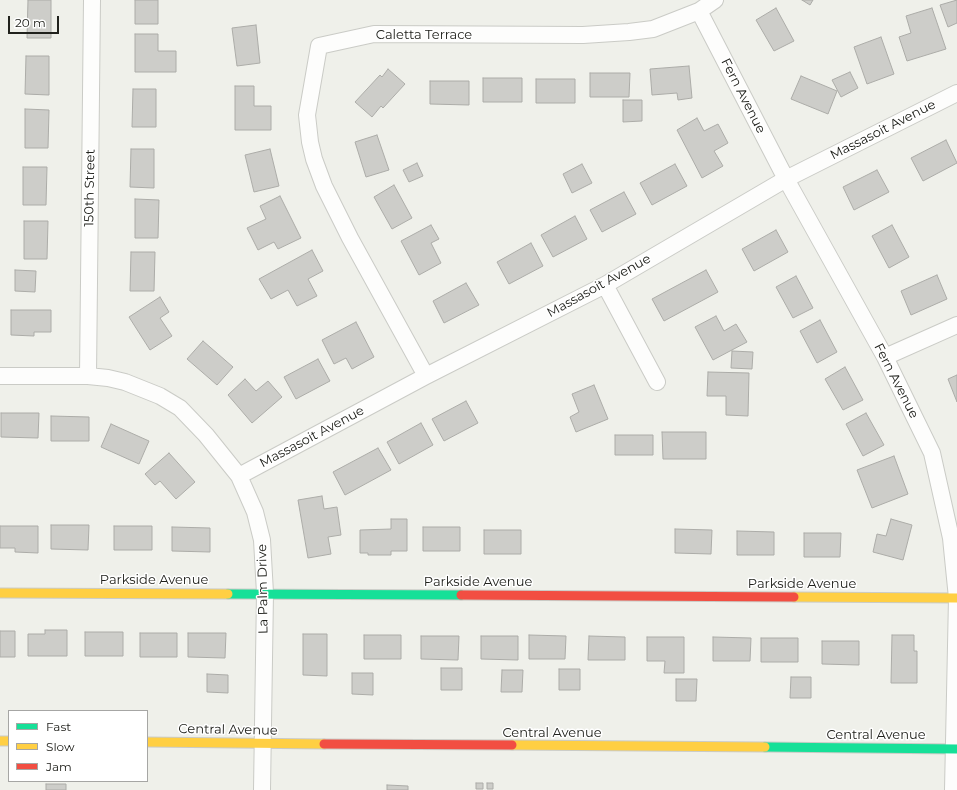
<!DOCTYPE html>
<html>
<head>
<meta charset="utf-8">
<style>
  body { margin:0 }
  #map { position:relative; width:957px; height:790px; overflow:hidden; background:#eff0ea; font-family:Montserrat,sans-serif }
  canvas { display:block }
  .legend { position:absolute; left:8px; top:710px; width:140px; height:72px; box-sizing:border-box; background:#fff; border:1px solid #a6a6a4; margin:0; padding:5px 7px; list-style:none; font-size:12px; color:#20211c }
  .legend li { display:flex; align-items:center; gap:8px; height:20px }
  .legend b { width:20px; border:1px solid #a6a6a4 }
  .scale { position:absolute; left:8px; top:16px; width:51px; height:18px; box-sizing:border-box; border:2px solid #20211c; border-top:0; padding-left:5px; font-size:12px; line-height:14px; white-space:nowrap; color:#20211c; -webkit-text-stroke:3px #fff; paint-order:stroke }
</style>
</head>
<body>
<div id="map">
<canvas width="957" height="790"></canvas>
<ul class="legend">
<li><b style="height:5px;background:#16e098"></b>Fast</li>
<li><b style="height:5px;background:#ffcf43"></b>Slow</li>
<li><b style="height:5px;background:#f24e42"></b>Jam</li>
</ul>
<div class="scale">20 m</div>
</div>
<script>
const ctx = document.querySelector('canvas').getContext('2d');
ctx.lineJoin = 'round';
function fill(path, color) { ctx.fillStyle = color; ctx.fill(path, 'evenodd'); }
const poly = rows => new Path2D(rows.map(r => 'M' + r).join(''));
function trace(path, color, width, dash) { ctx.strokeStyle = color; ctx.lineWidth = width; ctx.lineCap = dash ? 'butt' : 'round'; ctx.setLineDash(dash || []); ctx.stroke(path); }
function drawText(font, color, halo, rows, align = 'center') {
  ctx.font = font + ' Montserrat,sans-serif'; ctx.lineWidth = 3; ctx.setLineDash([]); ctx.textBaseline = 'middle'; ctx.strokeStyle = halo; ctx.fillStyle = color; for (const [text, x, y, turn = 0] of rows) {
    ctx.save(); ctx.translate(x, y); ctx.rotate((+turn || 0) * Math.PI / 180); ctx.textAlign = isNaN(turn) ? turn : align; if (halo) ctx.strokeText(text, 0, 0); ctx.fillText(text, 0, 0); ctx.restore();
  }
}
const building = poly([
  [28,0,51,0,51,38,27,38,28,0],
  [135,0,158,0,158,24,135,24,135,0],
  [802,0,813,0,810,5,802,0],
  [957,0,957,23,948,27,940,5,957,0],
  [776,8,794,41,774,51,756,20,776,8],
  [932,8,946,49,907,61,899,37,911,33,906,16,932,8],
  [256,25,260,63,237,66,232,28,256,25],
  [135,34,158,34,158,51,176,51,176,72,135,72,135,34],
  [881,37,894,74,867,84,854,47,881,37],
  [26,56,49,56,49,95,25,94,26,56],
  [689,66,692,98,678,100,677,93,652,95,650,69,689,66],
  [388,69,405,84,383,108,381,106,372,117,355,102,380,75,382,77,388,69],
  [850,72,858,88,841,97,832,80,850,72],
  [590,73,630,73,629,97,590,97,590,73],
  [801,76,837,91,828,114,791,99,801,76],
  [483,78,522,78,522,102,483,102,483,78],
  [536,79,575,79,575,103,536,103,536,79],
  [430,81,469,81,469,105,430,104,430,81],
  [235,86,254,86,254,106,271,106,271,130,235,130,235,86],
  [133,89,156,89,156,127,132,127,133,89],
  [623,100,642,100,642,121,623,122,623,100],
  [25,109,49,110,48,148,25,148,25,109],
  [697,118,704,131,718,124,728,143,714,151,723,166,702,178,677,130,697,118],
  [377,135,389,170,366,177,355,142,377,135],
  [946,140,957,163,923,181,911,158,946,140],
  [131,149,154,149,154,188,130,187,131,149],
  [270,149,279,186,254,192,245,155,270,149],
  [417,163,423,176,409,182,403,170,417,163],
  [582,164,592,183,572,193,563,174,582,164],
  [675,164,687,186,652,205,640,183,675,164],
  [23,167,47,167,46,205,23,205,23,167],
  [877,170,889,192,854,210,843,187,877,170],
  [394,185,412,218,392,229,374,197,394,185],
  [624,192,636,214,602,232,590,210,624,192],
  [280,196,301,238,278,249,274,242,258,250,247,228,266,219,260,206,280,196],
  [135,199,159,200,158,238,135,238,135,199],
  [575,216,587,239,553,257,541,235,575,216],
  [24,221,48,221,47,259,24,259,24,221],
  [431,225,439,239,431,243,441,263,419,275,401,241,431,225],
  [892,225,909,257,889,268,872,236,892,225],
  [776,230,788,252,754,271,742,249,776,230],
  [531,243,543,266,509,284,497,262,531,243],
  [312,250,323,271,308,279,317,296,297,306,288,290,271,299,259,279,312,250],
  [131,252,155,252,154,291,130,291,131,252],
  [15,270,36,271,35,292,15,291,15,270],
  [706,270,718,292,664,321,652,299,706,270],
  [937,275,947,299,911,315,901,291,937,275],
  [796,276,813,308,793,318,776,287,796,276],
  [466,283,479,305,444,323,433,301,466,283],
  [160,297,169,312,160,318,172,336,150,350,129,317,160,297],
  [11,310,51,310,51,332,34,332,34,336,11,335,11,310],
  [716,316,724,331,736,324,747,342,713,360,695,327,716,316],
  [820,320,837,352,817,363,800,331,820,320],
  [356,322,374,357,352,369,346,358,334,364,322,340,356,322],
  [203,341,233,367,217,385,187,359,203,341],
  [732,351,753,352,752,369,731,368,732,351],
  [318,359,330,381,296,399,284,377,318,359],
  [845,367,863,400,843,410,825,379,845,367],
  [708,372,749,373,748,416,726,415,726,396,707,396,708,372],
  [957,375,957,402,948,379,957,375],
  [245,379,256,391,268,381,282,397,252,423,228,395,245,379],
  [594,385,608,419,576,432,570,417,579,412,572,394,594,385],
  [466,401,478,423,444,441,432,419,466,401],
  [1,413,39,413,38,438,1,437,1,413],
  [866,413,884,445,863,456,846,424,866,413],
  [51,416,89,417,89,441,51,441,51,416],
  [421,423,433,445,399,464,387,442,421,423],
  [111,424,149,441,139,464,101,447,111,424],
  [662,432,706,432,706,459,663,459,662,432],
  [615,435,653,435,653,455,615,455,615,435],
  [378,448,391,470,345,495,333,472,378,448],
  [169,453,195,482,176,499,160,481,155,485,145,474,169,453],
  [894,456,908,494,872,508,857,470,894,456],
  [322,496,324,509,337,507,341,535,328,537,331,554,308,558,298,500,322,496],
  [391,519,407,519,407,551,391,551,391,555,368,555,368,553,360,553,360,530,391,529,391,519],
  [891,519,912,525,903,560,873,552,877,534,886,536,891,519],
  [51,525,89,525,88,550,51,549,51,525],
  [0,526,38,526,38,553,15,552,15,548,0,548,0,526],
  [114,526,152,526,152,550,114,550,114,526],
  [172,527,210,528,210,552,172,551,172,527],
  [423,527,460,527,460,551,423,551,423,527],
  [675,529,712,530,711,554,675,553,675,529],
  [484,530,521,530,521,554,484,554,484,530],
  [737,531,774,532,774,555,737,555,737,531],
  [804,533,841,533,840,557,804,557,804,533],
  [45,630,67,630,67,656,28,656,28,634,45,634,45,630],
  [0,631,15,631,15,657,0,657,0,631],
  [85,632,123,632,123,656,85,656,85,632],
  [140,633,177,633,177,657,140,657,140,633],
  [188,633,226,633,225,658,188,657,188,633],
  [303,634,327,634,327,676,303,675,303,634],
  [364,635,401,635,401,659,364,659,364,635],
  [529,635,566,636,565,659,529,659,529,635],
  [892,635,914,635,914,651,917,651,917,683,891,683,892,635],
  [421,636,459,636,458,660,421,659,421,636],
  [481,636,518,636,518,660,481,659,481,636],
  [589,636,625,637,625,660,588,660,589,636],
  [647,637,684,637,684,673,664,673,665,661,647,661,647,637],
  [713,637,751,638,750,661,713,661,713,637],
  [761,638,798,638,798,662,761,662,761,638],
  [822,641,859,641,859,665,822,664,822,641],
  [441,668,462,668,462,690,441,690,441,668],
  [559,669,580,669,580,690,559,690,559,669],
  [502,670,523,670,522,692,501,692,502,670],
  [352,673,373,673,373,695,352,694,352,673],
  [207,674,228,675,228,693,207,692,207,674],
  [791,677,811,677,811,698,790,698,791,677],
  [676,679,697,679,696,701,676,701,676,679],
  [476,783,483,783,483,789,476,789,476,783],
  [487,783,493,783,493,789,487,789,487,783],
  [46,784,66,784,66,790,46,790,46,784],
  [387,785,408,786,408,790,387,790,387,785]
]);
fill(building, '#cdcdc9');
trace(building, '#acaca8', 1);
const street = poly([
  [699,11,786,179,885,357,932,453,951,538,957,598,953,790],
  [605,285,657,382],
  [885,357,957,325],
  [0,376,88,376,108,378,125,382,160,396,180,408,206,435,239,476,255,512,262,540,265,593,262,790],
  [88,376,92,0],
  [426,376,350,238,324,186,314,159,310,142,307,115,319,46,374,34,583,35,629,32,653,29,699,11,715,0],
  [239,476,426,376,605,285,786,179,957,93]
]);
const fast = poly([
  [228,594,461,595],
  [765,747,957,749]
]);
const slow = poly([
  [0,593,228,594],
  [794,597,957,598],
  [0,741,9,741],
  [147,742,324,744],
  [512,745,765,747]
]);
const jam = poly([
  [461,595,794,597],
  [324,744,512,745]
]);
trace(street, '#cacbc6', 18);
trace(fast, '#cacbc6', 11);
trace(slow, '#cacbc6', 11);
trace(jam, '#cacbc6', 11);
trace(street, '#fdfdfc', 16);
trace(fast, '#16e098', 9);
trace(slow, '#ffcf43', 9);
trace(jam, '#f24e42', 9);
drawText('13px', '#20211c', '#fff', [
  ["Caletta Terrace",424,35],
  ["Fern Avenue",743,96,63],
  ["Massasoit Avenue",883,130,-27],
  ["150th Street",90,188,-89],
  ["Massasoit Avenue",599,286,-29],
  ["Fern Avenue",896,381,63],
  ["Massasoit Avenue",312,437,-28],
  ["Parkside Avenue",154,580],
  ["Parkside Avenue",478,582],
  ["Parkside Avenue",802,584],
  ["La Palm Drive",263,589,-91],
  ["Central Avenue",228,730,1],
  ["Central Avenue",552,733],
  ["Central Avenue",876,735]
]);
</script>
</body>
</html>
